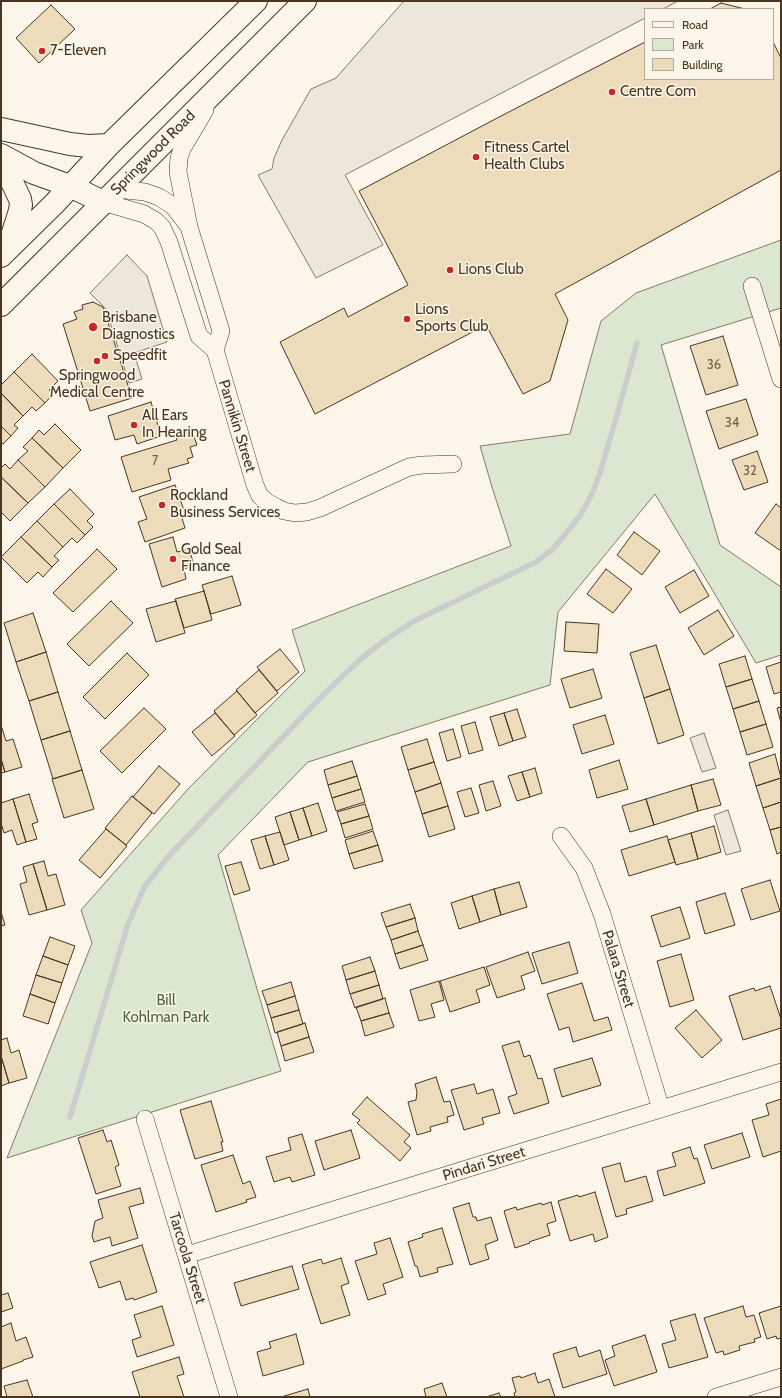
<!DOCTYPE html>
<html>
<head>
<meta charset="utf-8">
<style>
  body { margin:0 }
  #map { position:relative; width:782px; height:1398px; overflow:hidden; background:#fbf6e9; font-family:Cabin,sans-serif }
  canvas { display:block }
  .frame { position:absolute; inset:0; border:2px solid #4a3520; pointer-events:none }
  .legend { position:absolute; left:644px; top:8px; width:130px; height:72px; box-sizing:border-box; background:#fbf6e9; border:1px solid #b4a999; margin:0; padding:5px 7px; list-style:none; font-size:12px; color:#4a3520 }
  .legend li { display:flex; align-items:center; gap:8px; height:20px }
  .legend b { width:20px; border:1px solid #b4a999 }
</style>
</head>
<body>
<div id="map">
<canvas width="782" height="1398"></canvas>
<div class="frame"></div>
<ul class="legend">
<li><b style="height:5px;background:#fbf6e9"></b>Road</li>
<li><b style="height:11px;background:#dce7d0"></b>Park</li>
<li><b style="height:11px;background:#ecdcbc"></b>Building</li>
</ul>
</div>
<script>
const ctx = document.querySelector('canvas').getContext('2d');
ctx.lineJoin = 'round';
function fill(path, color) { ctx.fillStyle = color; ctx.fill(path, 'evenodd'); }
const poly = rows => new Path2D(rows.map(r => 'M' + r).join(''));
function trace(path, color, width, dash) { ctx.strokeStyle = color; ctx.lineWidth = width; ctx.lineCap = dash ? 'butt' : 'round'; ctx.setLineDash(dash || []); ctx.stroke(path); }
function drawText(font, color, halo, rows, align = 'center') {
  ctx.font = font + ' Cabin,sans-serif'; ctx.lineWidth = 3; ctx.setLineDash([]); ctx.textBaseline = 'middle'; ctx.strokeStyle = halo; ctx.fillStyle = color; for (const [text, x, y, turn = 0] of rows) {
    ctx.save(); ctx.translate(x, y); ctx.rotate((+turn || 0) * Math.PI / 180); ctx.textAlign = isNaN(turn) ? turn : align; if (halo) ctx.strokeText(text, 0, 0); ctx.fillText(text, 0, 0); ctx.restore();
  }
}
const green = poly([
  [781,240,781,308,661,345,720,545,781,587,781,655,756,663,655,494,558,612,550,685,308,762,218,855,281,1071,7,1158,92,943,81,910,188,789,305,671,292,630,511,546,492,487,480,446,570,434,601,321,636,293,781,240]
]);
fill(green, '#dce7d0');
trace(green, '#887966', 1);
const parking = poly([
  [404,1,678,1,663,9,645,9,645,18,345,175,383,245,316,278,258,175,272,169,274,158,282,140,311,89,336,78,404,1],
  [127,255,147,276,167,342,134,353,142,379,129,383,106,309,90,293,127,255],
  [704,733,716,768,702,772,690,738,704,733],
  [728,810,741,851,726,855,714,815,728,810]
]);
fill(parking, '#ede7d9');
trace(parking, '#887966', 1);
trace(poly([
  [70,1117,128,924,145,886,168,857,325,693,362,658,385,640,414,621,536,562,553,549,579,517,591,496,599,476,615,422,637,343]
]), '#c9cecd', 5.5);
const building = poly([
  [721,3,745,9,710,9,721,3],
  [51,5,75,29,39,63,16,38,51,5],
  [645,42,645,79,773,79,773,42,781,58,781,170,555,294,568,320,550,381,523,394,486,325,315,414,280,342,344,308,348,317,408,285,359,191,501,116,645,42],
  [93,302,103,307,132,398,90,411,63,324,77,319,74,312,83,309,82,305,93,302],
  [723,336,738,385,706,395,690,346,723,336],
  [32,354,58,381,49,390,53,394,45,403,14,372,32,354],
  [14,372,45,403,36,411,32,407,23,416,1,393,1,385,14,372],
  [1,393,23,416,14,425,18,428,11,436,1,426,1,393],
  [746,399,758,435,719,449,706,411,746,399],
  [151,402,161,436,137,444,134,435,115,440,108,416,151,402],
  [55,424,81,450,63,468,32,438,39,430,44,435,55,424],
  [1,426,11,436,3,444,1,442,1,426],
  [191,428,197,445,190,447,193,457,187,459,189,463,168,469,171,480,132,492,121,457,177,440,175,433,191,428],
  [32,438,63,468,45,487,18,460,28,451,23,447,32,438],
  [757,451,768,482,744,490,732,460,757,451],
  [18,460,45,487,28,503,1,477,1,468,5,464,10,469,18,460],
  [1,477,28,503,10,521,1,512,1,477],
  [175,485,185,513,181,515,185,528,145,542,138,522,147,519,139,497,175,485],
  [70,489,94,514,87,521,93,527,85,535,54,504,70,489],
  [54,504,85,535,77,543,72,538,63,547,37,521,54,504],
  [776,504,781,508,781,551,755,533,776,504],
  [37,521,63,547,54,556,59,560,52,567,21,537,37,521],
  [634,532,660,551,642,575,617,555,634,532],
  [21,537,52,567,43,577,38,572,27,583,1,557,21,537],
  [173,537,177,552,189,549,194,565,184,569,186,579,162,587,149,544,173,537],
  [97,549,117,569,73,612,53,593,97,549],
  [606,569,632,589,613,613,587,594,606,569],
  [694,570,709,596,680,613,665,587,694,570],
  [232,576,241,605,211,614,202,585,232,576],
  [204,591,212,620,184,628,175,599,204,591],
  [111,601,133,623,89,666,67,644,111,601],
  [176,601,185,633,156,642,146,609,176,601],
  [718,610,734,636,704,655,688,628,718,610],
  [33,613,46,652,16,662,4,623,33,613],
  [566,622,599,624,597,653,564,651,566,622],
  [656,645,670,689,644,698,630,653,656,645],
  [280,649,299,672,277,691,257,667,280,649],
  [46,652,58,692,29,701,16,662,46,652],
  [127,653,149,675,105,719,83,697,127,653],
  [745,656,752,679,726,687,719,664,745,656],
  [781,662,781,692,774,694,766,667,781,662],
  [593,669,602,698,570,708,561,679,593,669],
  [259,670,278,693,255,713,236,690,259,670],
  [752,679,759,701,733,709,726,687,752,679],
  [670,689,684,735,658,744,644,698,670,689],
  [237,691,257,715,234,735,214,711,237,691],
  [58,692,70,731,41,740,29,701,58,692],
  [759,701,766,724,740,732,733,709,759,701],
  [781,707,781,723,777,708,781,707],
  [144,708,166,729,122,773,100,751,144,708],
  [517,709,526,737,513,741,504,713,517,709],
  [215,713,235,736,212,756,192,732,215,713],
  [504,713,513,741,499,746,490,717,504,713],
  [605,715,614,744,582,754,573,725,605,715],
  [475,722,483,750,469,754,461,726,475,722],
  [766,724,773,747,747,755,740,732,766,724],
  [1,725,6,741,13,739,22,767,5,772,1,759,1,725],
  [453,729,461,757,447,761,439,733,453,729],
  [70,731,82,770,53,779,41,740,70,731],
  [427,739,434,762,408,770,401,747,427,739],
  [775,754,781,778,756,786,749,763,775,754],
  [1,759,5,772,1,773,1,759],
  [619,760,628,789,597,798,589,770,619,760],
  [352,761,357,776,328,785,324,770,352,761],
  [434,762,441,783,415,792,408,770,434,762],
  [159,766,180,784,154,814,133,797,159,766],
  [535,768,542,793,530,797,522,772,535,768],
  [82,770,94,809,64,818,52,779,82,770],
  [522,772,530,797,517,801,508,776,522,772],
  [357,776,361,789,332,798,328,785,357,776],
  [781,778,781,802,763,808,756,786,781,778],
  [713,779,721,805,698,811,691,785,713,779],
  [493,781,501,806,486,811,479,785,493,781],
  [441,783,448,806,422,814,415,792,441,783],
  [691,785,698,811,654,825,646,799,691,785],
  [471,788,479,813,465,817,457,792,471,788],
  [361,789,365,802,336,811,332,798,361,789],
  [29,794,38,822,32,824,37,839,26,842,13,799,29,794],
  [132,796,152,813,126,845,105,828,132,796],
  [13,799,26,842,17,845,12,830,4,833,1,823,1,803,13,799],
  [646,799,654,825,630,832,622,806,646,799],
  [781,802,781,827,770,830,763,808,781,802],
  [318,803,327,831,312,836,303,808,318,803],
  [365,804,369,816,341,824,337,812,365,804],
  [448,806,455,829,429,837,422,814,448,806],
  [303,808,312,836,299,840,290,812,303,808],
  [290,812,299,840,284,845,275,817,290,812],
  [369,816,373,829,345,838,341,824,369,816],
  [714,826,721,852,698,859,691,833,714,826],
  [781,827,781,852,777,854,770,830,781,827],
  [106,829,127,846,100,878,79,860,106,829],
  [373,831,378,845,349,854,345,840,373,831],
  [280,832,289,860,274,865,265,836,280,832],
  [691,833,698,859,676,865,668,840,691,833],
  [265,836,274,865,260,869,251,840,265,836],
  [667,836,675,862,629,876,621,850,667,836],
  [378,845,383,861,354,869,349,854,378,845],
  [44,861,48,876,56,874,65,905,47,910,33,864,44,861],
  [241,862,250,890,234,895,225,866,241,862],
  [33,864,47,910,29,915,20,884,27,882,23,867,33,864],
  [770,880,780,911,751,920,741,889,770,880],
  [519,882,527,907,501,915,494,889,519,882],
  [494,889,501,915,480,922,472,896,494,889],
  [725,893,735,925,705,934,696,902,725,893],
  [472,896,480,922,459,929,451,903,472,896],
  [410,904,415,918,386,927,381,913,410,904],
  [680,907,690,938,661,947,651,916,680,907],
  [1,912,5,925,1,926,1,912],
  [415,918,418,931,391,940,386,927,415,918],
  [418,931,423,945,395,954,391,940,418,931],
  [50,937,75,946,68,965,43,956,50,937],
  [569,942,578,973,542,984,532,953,569,942],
  [423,945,428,960,400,969,395,954,423,945],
  [528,952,535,971,521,976,525,989,497,998,486,967,528,952],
  [681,954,694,1000,670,1007,657,961,681,954],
  [43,956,68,965,62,983,36,975,43,956],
  [370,957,375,971,346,980,342,966,370,957],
  [484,967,490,985,476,990,480,1002,450,1012,440,981,484,967],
  [375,971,379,985,350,994,346,980,375,971],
  [36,975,62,983,55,1003,30,994,36,975],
  [439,981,444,1000,431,1004,435,1017,419,1021,410,990,439,981],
  [291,982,295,996,267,1005,262,991,291,982],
  [582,983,594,1021,608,1017,612,1030,573,1042,569,1027,559,1030,547,994,582,983],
  [379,985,383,999,355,1008,350,994,379,985],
  [770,986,781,1019,781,1028,743,1040,729,996,754,988,755,991,770,986],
  [30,994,55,1003,48,1024,23,1016,30,994],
  [295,996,299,1010,271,1018,267,1005,295,996],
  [385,998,389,1013,361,1021,356,1007,385,998],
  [299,1010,303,1024,275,1033,271,1018,299,1010],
  [696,1010,722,1040,702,1058,675,1028,696,1010],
  [389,1013,394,1027,365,1036,361,1021,389,1013],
  [305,1023,309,1037,281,1046,277,1032,305,1023],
  [309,1037,314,1052,285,1061,281,1046,309,1037],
  [7,1038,11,1053,19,1050,27,1078,9,1083,1,1056,1,1040,7,1038],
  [519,1041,524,1057,530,1055,538,1079,542,1078,549,1103,514,1114,508,1097,517,1094,502,1046,519,1041],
  [1,1056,9,1083,1,1086,1,1056],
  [592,1058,601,1085,562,1097,554,1069,592,1058],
  [436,1077,444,1102,450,1101,454,1115,447,1117,448,1122,430,1127,431,1131,417,1135,408,1102,416,1100,417,1092,415,1084,436,1077],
  [474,1084,477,1094,493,1089,500,1113,482,1118,484,1124,464,1130,451,1090,474,1084],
  [367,1097,410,1135,404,1142,411,1148,400,1161,357,1123,360,1120,352,1114,367,1097],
  [781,1099,781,1151,763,1157,752,1120,769,1115,766,1104,781,1099],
  [211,1101,223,1142,221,1142,223,1151,195,1159,180,1110,211,1101],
  [103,1130,107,1142,111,1140,119,1165,115,1167,121,1186,96,1194,78,1138,103,1130],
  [351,1130,360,1158,324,1170,315,1141,351,1130],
  [742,1133,750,1157,712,1169,704,1145,742,1133],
  [302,1134,315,1175,292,1182,290,1177,274,1182,266,1157,291,1150,288,1138,302,1134],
  [690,1147,694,1159,697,1158,705,1183,664,1196,657,1171,676,1166,672,1153,690,1147],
  [233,1155,243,1184,250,1181,256,1197,246,1200,247,1202,216,1212,201,1165,233,1155],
  [620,1163,625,1182,646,1176,653,1201,626,1209,627,1214,616,1217,602,1168,620,1163],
  [140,1188,144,1203,129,1207,138,1238,112,1246,110,1237,94,1242,92,1236,95,1221,103,1218,98,1200,140,1188],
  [595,1192,608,1237,595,1242,593,1234,570,1241,558,1201,578,1195,579,1197,595,1192],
  [551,1202,556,1221,547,1224,550,1235,529,1242,530,1243,515,1248,504,1211,516,1207,517,1210,541,1203,542,1205,551,1202],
  [469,1203,473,1217,476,1217,477,1221,491,1217,498,1240,485,1245,489,1259,470,1265,453,1208,469,1203],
  [442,1228,453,1264,437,1268,438,1272,420,1277,417,1266,415,1266,408,1242,423,1237,422,1234,442,1228],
  [390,1238,403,1277,383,1284,386,1294,368,1300,355,1261,377,1254,374,1243,390,1238],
  [142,1245,157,1292,134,1300,133,1298,126,1300,120,1281,99,1288,90,1262,142,1245],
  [341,1258,349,1283,341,1286,350,1315,321,1324,302,1265,321,1259,323,1264,341,1258],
  [292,1266,299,1289,241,1306,234,1283,292,1266],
  [8,1293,13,1308,1,1312,1,1295,8,1293],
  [162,1306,174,1345,137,1357,132,1340,141,1337,134,1315,162,1306],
  [743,1306,746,1317,754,1315,761,1337,754,1339,755,1342,739,1346,740,1350,724,1355,723,1351,716,1353,704,1318,743,1306],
  [781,1306,781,1338,777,1339,776,1336,767,1339,759,1313,781,1306],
  [695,1314,708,1357,669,1368,662,1344,676,1340,670,1321,695,1314],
  [11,1323,16,1341,26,1337,33,1357,23,1360,23,1361,1,1369,1,1327,11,1323],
  [296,1334,304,1364,263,1376,257,1352,271,1348,269,1342,296,1334],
  [645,1335,657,1372,614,1386,605,1360,615,1356,612,1346,645,1335],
  [576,1347,579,1357,600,1350,607,1374,563,1388,553,1354,576,1347],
  [179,1357,184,1374,177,1376,184,1397,140,1397,132,1372,179,1357],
  [535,1373,538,1383,549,1379,555,1397,515,1397,514,1393,516,1392,512,1378,520,1376,521,1378,535,1373],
  [27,1380,33,1397,7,1397,4,1386,27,1380],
  [442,1383,447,1397,426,1397,424,1389,442,1383],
  [308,1389,310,1397,281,1397,308,1389],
  [499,1393,501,1397,486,1397,499,1393]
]);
fill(building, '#ecdcbc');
trace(building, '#4a3520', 1);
const street = poly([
  [205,110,182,149,179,158,178,172,189,227,221,331,215,350],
  [116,189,145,192,159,197,173,206,187,224],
  [103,202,144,214,156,221,162,227,169,242,199,336,215,350,255,485,260,496,267,502,276,507,284,511,295,513,307,512,320,508,409,467,422,465,453,464],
  [752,286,781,379],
  [561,836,584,868,602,914,661,1109],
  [145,1119,229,1397],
  [187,1255,781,1072],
  [716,1397,781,1377]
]);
const secondary = poly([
  [1,129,70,144,88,146,109,145],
  [1,155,34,173,70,186,103,202],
  [1,169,12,182,20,199,21,205,19,214,9,245],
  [1,256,54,204,109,145,256,1],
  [1,305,305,1]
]);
trace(street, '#4a3520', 18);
trace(secondary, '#4a3520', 24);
trace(street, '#fbf6e9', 17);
trace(secondary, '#fbf6e9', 22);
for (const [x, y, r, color] of [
  [42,51,4,"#c62828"],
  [612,92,4,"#c62828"],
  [476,157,4,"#c62828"],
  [450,270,4,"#c62828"],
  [407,319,4,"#c62828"],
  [93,327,5,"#c62828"],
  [105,356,4,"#c62828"],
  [97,361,4,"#c62828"],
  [134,425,4,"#c62828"],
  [162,505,4,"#c62828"],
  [173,559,4,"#c62828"]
]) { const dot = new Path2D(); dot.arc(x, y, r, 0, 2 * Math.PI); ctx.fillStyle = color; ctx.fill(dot); trace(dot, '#fbf6e9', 1.5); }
drawText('13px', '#725f47', null, [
  ["36",714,365],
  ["34",732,423],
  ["7",155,461],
  ["32",750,471]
]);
drawText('15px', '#4a3520', '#fbf6e9', [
  ["7-Eleven",50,51],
  ["Centre Com",620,92],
  ["Fitness Cartel",484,148],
  ["Health Clubs",484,165],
  ["Lions Club",458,270],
  ["Lions",415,310],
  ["Sports Club",415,327],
  ["Brisbane",102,318],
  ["Diagnostics",102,335],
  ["Speedfit",113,356],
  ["Springwood",97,376,"center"],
  ["Medical Centre",97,393,"center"],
  ["All Ears",142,416],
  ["In Hearing",142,433],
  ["Rockland",170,496],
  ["Business Services",170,513],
  ["Gold Seal",181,550],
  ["Finance",181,567]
], 'left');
drawText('15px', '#4a3520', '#fbf6e9', [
  ["Springwood Road",153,153,-45],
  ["Pannikin Street",237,426,73],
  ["Palara Street",618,969,73],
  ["Pindari Street",484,1164,-17],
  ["Tarcoola Street",187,1258,73]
]);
drawText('15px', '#436837', '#fbf6e9', [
  ["Bill",166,1001],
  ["Kohlman Park",166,1018]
]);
</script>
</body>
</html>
